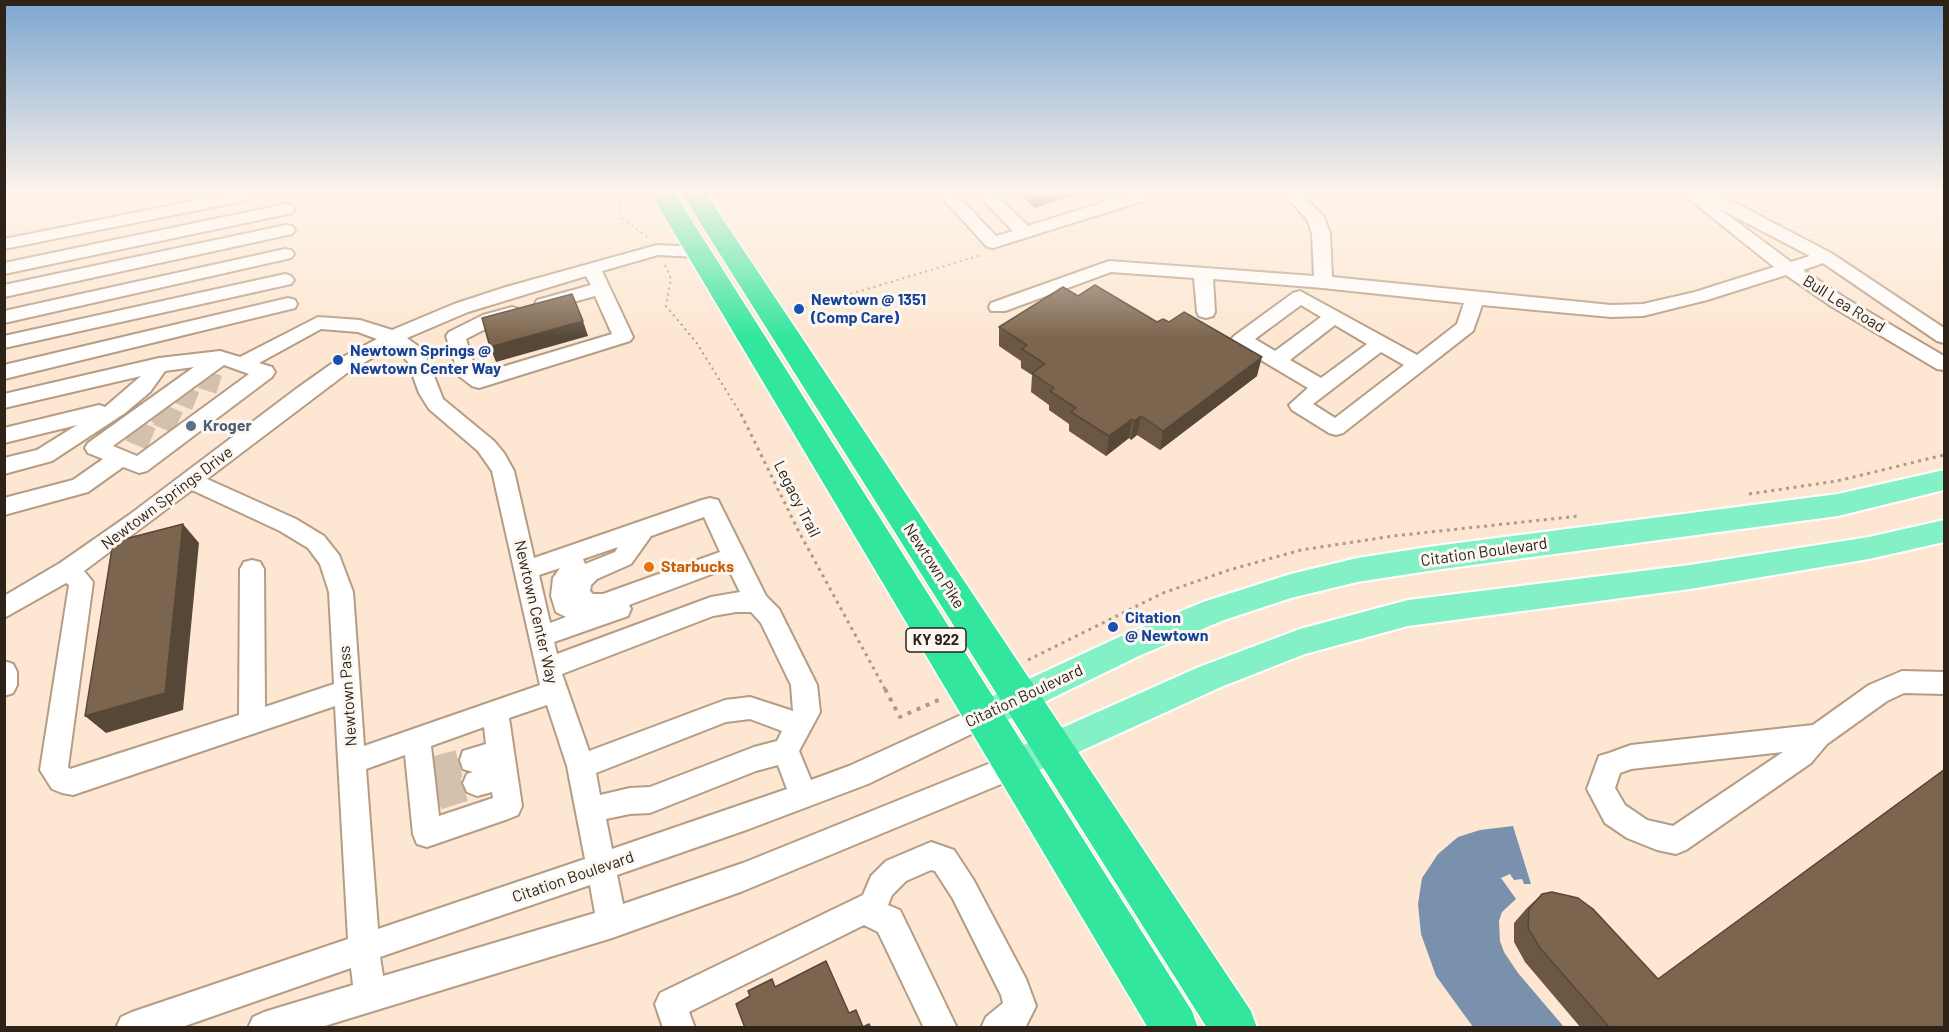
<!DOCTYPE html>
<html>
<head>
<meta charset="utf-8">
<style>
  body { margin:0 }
  #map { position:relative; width:1949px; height:1032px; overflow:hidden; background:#fde7d2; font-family:Barlow,sans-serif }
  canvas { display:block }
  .frame { position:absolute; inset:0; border:6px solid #2d2319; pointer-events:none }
</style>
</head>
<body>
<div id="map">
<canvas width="1949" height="1032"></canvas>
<div class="frame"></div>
</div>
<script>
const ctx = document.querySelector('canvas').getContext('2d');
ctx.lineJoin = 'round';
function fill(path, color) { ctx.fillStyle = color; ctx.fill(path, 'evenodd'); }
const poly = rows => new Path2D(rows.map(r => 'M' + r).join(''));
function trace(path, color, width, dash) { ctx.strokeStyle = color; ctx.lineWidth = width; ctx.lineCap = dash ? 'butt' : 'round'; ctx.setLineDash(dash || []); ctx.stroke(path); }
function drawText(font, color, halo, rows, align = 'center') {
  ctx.font = font + ' Barlow,sans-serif'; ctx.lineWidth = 6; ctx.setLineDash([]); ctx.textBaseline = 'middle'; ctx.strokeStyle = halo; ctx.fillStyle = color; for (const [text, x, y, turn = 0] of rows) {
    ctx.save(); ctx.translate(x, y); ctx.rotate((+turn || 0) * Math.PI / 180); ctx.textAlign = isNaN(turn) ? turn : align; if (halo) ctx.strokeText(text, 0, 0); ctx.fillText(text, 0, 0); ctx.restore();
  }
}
fill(poly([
  [1513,826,1531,884,1524,884,1522,879,1514,880,1510,874,1501,878,1516,899,1502,912,1499,921,1500,941,1504,952,1518,973,1564,1027,1473,1027,1436,976,1421,934,1418,904,1422,878,1438,854,1458,837,1480,830]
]), '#7a91ad');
trace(poly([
  [201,379,226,387],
  [178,394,203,404],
  [155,413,162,416]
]), '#d3c0ad', 19, [19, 9]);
trace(poly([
  [158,414,178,423],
  [130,430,154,440]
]), '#d3c0ad', 23, [23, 11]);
trace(poly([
  [432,771,473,760],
  [437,796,477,783]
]), '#d3c0ad', 28, [28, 14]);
const minor = poly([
  [228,194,261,194,253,199,4,249,4,239,228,194],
  [939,194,956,194,996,236,1013,231,977,194,995,194,1028,226,1129,194,1154,194,1152,198,993,248,987,247,939,194],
  [1283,194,1301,194,1324,217,1330,233,1332,277,1611,305,1643,304,1695,292,1774,267,1683,194,1718,194,1831,253,1944,328,1944,343,1937,341,1823,263,1803,270,1845,298,1944,356,1944,370,1937,369,1831,306,1786,275,1707,300,1643,316,1611,317,1482,305,1473,331,1343,433,1336,435,1329,433,1292,410,1289,405,1308,388,1234,344,1231,340,1234,336,1293,293,1300,291,1417,355,1457,324,1464,303,1323,288,1213,279,1215,312,1213,316,1206,318,1199,316,1197,312,1194,278,1111,272,1005,311,991,311,989,307,991,303,1109,261,1314,276,1312,233,1307,219,1283,194],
  [1720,209,1810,256,1791,262,1720,209],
  [1301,305,1321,317,1275,351,1255,339,1301,305],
  [1335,325,1367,344,1321,378,1290,360,1335,325],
  [1381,352,1404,365,1335,418,1313,404,1381,352],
  [286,204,292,205,294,209,292,213,4,274,4,263,286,204],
  [286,225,292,226,295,230,292,234,4,297,4,285,286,225],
  [657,245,698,247,704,248,707,252,704,256,698,257,658,255,602,271,633,337,630,341,479,388,472,386,459,376,446,336,449,332,483,315,512,307,519,309,521,313,519,317,497,323,466,339,475,368,482,373,612,334,595,296,544,310,537,308,535,304,537,300,591,285,586,276,468,312,407,338,418,346,428,361,443,399,494,441,504,453,514,471,534,558,702,500,710,498,718,500,766,596,779,609,817,685,820,712,799,751,811,780,849,766,983,705,992,708,996,716,992,724,868,784,749,829,617,875,623,904,743,863,1013,754,1023,757,1027,766,1023,775,743,891,612,938,318,1028,248,1028,253,1017,264,1012,353,985,351,968,179,1028,116,1028,121,1017,132,1012,348,939,335,706,73,795,62,793,52,789,40,770,69,585,66,583,4,618,4,596,60,563,129,515,296,389,337,360,377,339,358,332,321,329,259,363,272,367,275,372,272,377,147,471,139,473,123,467,88,492,4,515,4,498,73,480,103,459,88,453,85,448,88,443,194,367,165,371,150,392,125,413,52,461,4,474,4,458,37,450,77,425,4,443,4,428,99,405,105,407,141,376,4,408,4,394,159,358,220,351,240,357,318,317,360,320,392,330,454,304,506,287,657,245],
  [393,346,408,362,419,393,429,409,478,451,492,471,540,685,364,746,353,592,339,555,324,536,296,519,207,479,351,370,393,346],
  [224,365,249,374,137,456,113,446,224,365],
  [192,490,280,531,308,548,320,564,329,592,334,684,265,707,264,569,260,562,252,560,244,562,240,569,239,715,70,769,68,767,93,582,84,571,192,490],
  [704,517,720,552,603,594,593,594,590,591,591,585,597,579,631,564,651,536,704,517],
  [618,547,615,552,585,564,583,559,618,547],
  [560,568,553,578,551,596,556,612,566,617,550,623,539,575,560,568],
  [728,568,740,592,711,597,557,654,554,642,628,616,631,609,629,605,728,568],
  [736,612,751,612,761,623,791,685,793,711,750,697,725,700,589,751,562,674,713,616,736,612],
  [547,705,567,766,585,859,378,929,366,769,405,755,413,834,417,844,427,847,508,819,518,815,522,806,509,718,547,705],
  [750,719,782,731,777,741,754,747,650,787,630,788,600,795,596,773,726,722,750,719],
  [484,727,486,744,463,751,460,760,463,769,473,772,467,774,463,783,467,792,477,796,492,792,493,798,439,816,431,746,484,727],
  [778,765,787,789,612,849,606,819,630,814,650,813,756,771,778,765],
  [590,885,595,913,383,976,380,957,590,885],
  [285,249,291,250,294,254,291,258,4,323,4,311,285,249],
  [285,274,291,276,294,280,291,284,4,348,4,336,285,274],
  [288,298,295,300,297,304,295,308,4,379,4,365,288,298],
  [4,661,13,664,17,672,17,685,13,693,4,696,4,661],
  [1902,671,1944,672,1944,694,1904,693,1887,701,1827,744,1811,763,1686,850,1676,854,1657,850,1627,838,1605,823,1587,789,1599,756,1609,753,1631,745,1813,725,1869,685,1902,671],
  [1783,752,1673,826,1647,820,1625,805,1615,788,1620,773,1631,769,1783,752],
  [931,842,954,850,973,879,1026,979,1036,1006,1025,1028,981,1028,986,1017,1003,1003,1001,995,953,899,935,871,931,870,906,881,892,895,888,905,900,910,957,1028,924,1028,878,932,864,925,689,1012,695,1028,663,1028,655,1004,660,993,863,895,871,876,886,861,931,842]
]);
const major = poly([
  [1944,470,1944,490,1838,516,1435,570,1357,582,1291,598,1224,620,1141,655,995,726,983,731,971,726,966,716,971,706,1119,637,1203,602,1291,574,1357,558,1435,546,1838,494,1944,470],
  [1944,520,1944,542,1869,559,1690,589,1408,626,1305,654,1221,687,1013,782,1001,777,996,766,1001,755,1199,667,1300,629,1408,600,1690,565,1869,537,1944,520]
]);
const highway = poly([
  [651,194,675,194,1192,1011,1198,1028,1148,1028,651,194],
  [682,194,706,194,1251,1011,1257,1028,1207,1028,682,194]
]);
trace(minor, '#b59c84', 4);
trace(major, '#fff', 4);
trace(highway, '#fff', 3);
trace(poly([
  [622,194,620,208,622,218,650,239],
  [665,265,671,279,666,306,696,342,742,416],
  [793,311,978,256,980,252]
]), '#ac9b8a', 2, [2, 4]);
trace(poly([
  [741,414,799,532,886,691],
  [1749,494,1837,481,1944,455],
  [1028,660,1163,593,1229,570,1301,550,1393,536,1579,516]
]), '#ac9b8a', 3, [3, 4.5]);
trace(poly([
  [885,689,900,717,943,698]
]), '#ac9b8a', 4, [4, 6]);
fill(minor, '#fff');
fill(major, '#84f0c5');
fill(highway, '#32e69e');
fill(poly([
  [1021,194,1079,194,1034,208],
  [1078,296,1157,322,1257,376,1160,450,1137,435,1131,440,1129,438,1106,456,1069,431,1069,424,1049,410,1049,405,1031,392,1032,375,1021,368,1021,361,999,346,999,327],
  [1944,769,1944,1028,1581,1028,1525,962,1514,942,1514,923,1527,908,1542,894,1658,979]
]), '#6b5743');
fill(poly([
  [1035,194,1079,194,1034,208],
  [583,321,588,336,496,362,490,347],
  [1262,357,1257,376,1160,450,1163,431],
  [1141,416,1137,435,1131,440,1134,421],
  [1132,419,1129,438,1106,456,1109,436],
  [183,524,199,543,183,710,106,733,85,716]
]), '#574737');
const building = poly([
  [1095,285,1157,322,1163,319,1169,322,1184,312,1262,357,1163,431,1141,416,1134,421,1132,419,1109,436,1071,412,1076,408,1050,391,1054,388,1032,373,1045,364,1022,349,1027,345,999,327,1063,287,1078,296,1095,285],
  [572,294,583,321,490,347,482,318,572,294],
  [183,524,165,693,85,716,113,542,183,524],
  [1944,770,1944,1028,1610,1028,1540,948,1528,928,1529,909,1542,894,1552,892,1578,898,1593,909,1658,979,1944,770],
  [826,961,849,1013,856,1010,863,1027,869,1024,871,1028,745,1028,736,1004,750,996,748,991,772,979,775,987,826,961]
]);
fill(building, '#7c654e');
trace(building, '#574737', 1.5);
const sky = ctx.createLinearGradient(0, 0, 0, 338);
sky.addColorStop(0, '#7ca6d0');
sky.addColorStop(0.57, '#fef4eb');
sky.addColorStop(1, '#fef4eb00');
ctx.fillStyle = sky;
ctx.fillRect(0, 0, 1949, 338);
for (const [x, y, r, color] of [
  [799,309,6,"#1a4fb4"],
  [338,360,6,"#1a4fb4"],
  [191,426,6,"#5c6f8a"],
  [649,567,6,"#e8710a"],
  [1113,627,6,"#1a4fb4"]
]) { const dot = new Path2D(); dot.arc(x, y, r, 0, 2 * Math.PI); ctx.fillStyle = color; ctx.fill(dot); trace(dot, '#fdf7f2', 2); }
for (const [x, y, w] of [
  [936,640,60]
]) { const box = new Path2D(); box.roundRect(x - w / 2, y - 12, w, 24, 4.5); ctx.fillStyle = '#fdf7f2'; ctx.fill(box); trace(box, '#2d2319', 1.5); }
drawText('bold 15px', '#2d2319', null, [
  ["KY 922",936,640]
]);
drawText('bold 16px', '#164399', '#fdf7f2', [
  ["Newtown @ 1351",811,300],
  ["(Comp Care)",811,318],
  ["Newtown Springs @",350,351],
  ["Newtown Center Way",350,369],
  ["Citation",1125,618],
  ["@ Newtown",1125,636]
], 'left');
drawText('16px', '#2d2319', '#fdf7f2', [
  ["Bull Lea Road",1844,304,32],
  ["Newtown Springs Drive",167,498,-37],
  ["Legacy Trail",797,499,63],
  ["Citation Boulevard",1484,552,-8],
  ["Newtown Pike",934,566,57],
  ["Newtown Center Way",536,612,77],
  ["Newtown Pass",348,696,-94],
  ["Citation Boulevard",1024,696,-25],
  ["Citation Boulevard",573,877,-19]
]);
drawText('bold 16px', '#4e5e75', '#fdf7f2', [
  ["Kroger",203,426]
], 'left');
drawText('bold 16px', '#c56008', '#fdf7f2', [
  ["Starbucks",661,567]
], 'left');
</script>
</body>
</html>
